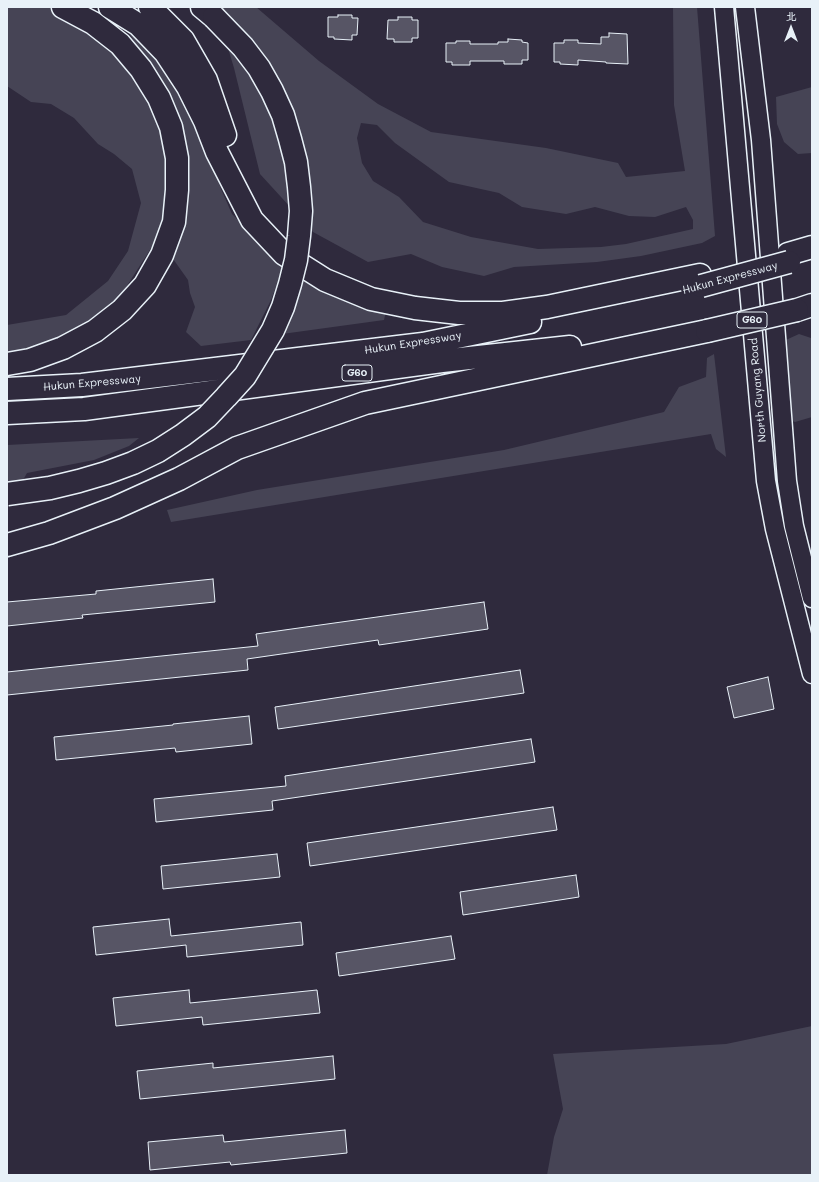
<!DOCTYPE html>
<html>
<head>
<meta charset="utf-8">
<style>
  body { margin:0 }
  #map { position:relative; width:819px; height:1182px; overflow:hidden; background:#2f2a3d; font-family:Mali,"LXGW WenKai TC",sans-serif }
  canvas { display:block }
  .frame { position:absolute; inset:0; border:8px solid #e8f1f8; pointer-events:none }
  .north { position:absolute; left:771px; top:8px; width:40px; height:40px; -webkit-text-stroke:3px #2f2a3d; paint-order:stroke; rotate:0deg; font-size:11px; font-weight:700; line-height:16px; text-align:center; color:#e8f1f8 }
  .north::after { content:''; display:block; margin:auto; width:14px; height:18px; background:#e8f1f8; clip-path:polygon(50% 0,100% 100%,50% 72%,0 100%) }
</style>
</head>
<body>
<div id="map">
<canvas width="819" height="1182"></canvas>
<div class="frame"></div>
<div class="north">北</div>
</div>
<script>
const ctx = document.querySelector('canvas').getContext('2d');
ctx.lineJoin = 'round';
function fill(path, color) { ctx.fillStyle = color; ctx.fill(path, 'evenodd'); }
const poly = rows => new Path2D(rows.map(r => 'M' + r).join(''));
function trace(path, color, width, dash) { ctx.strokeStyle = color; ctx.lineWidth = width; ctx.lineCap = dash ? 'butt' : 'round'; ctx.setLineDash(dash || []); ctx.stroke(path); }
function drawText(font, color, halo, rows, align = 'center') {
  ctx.font = font + ' Mali,sans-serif'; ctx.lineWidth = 4; ctx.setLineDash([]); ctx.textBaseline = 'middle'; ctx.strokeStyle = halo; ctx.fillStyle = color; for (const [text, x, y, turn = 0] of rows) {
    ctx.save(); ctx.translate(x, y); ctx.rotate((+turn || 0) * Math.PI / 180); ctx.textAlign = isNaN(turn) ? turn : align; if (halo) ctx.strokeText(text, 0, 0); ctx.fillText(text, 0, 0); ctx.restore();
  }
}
fill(poly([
  [7,7,50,7,57,9,120,56,160,119,167,164,167,193,163,219,157,239,123,292,106,311,82,330,25,350,7,351,7,325,66,315,108,281,128,251,141,203,132,169,114,154,98,144,74,118,51,104,31,102,7,86],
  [211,7,256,7,319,61,378,104,431,132,546,148,618,163,626,177,685,171,674,105,673,7,697,7,715,236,702,243,641,256,597,262,514,267,484,276,442,267,411,254,368,262,313,232,260,174,234,68,227,45],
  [361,123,377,125,395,143,449,182,499,193,522,207,566,214,595,207,629,216,655,217,686,207,693,220,693,229,626,244,601,247,538,249,471,237,423,222,399,197,373,181,362,163,357,138],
  [122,21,163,59,207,144,221,189,232,214,254,236,281,258,282,270,271,300,251,340,201,346,186,332,195,307,190,293,188,280,171,256,186,203,147,63],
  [812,87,812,153,798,154,784,142,777,124,776,97],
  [303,278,316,288,342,300,386,311,384,320,282,334,299,296],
  [799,334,811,338,812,341,812,417,795,422,786,419,777,344],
  [714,354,726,457,716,449,711,434,171,522,167,510,257,490,504,450,664,412,679,387,706,377,707,358],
  [139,438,129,446,94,460,27,473,10,503,7,504,7,445],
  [812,1026,812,1175,547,1175,554,1137,563,1109,553,1054,726,1044]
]), '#464455');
const building = poly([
  [338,15,352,15,352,18,358,18,357,35,352,35,352,40,334,39,334,37,328,37,328,17,338,17,338,15],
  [398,17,412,17,412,20,418,20,418,38,412,38,412,42,394,42,394,39,387,39,388,20,398,20,398,17],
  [609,33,627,34,628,64,606,63,606,62,578,60,578,65,560,64,560,62,554,62,554,43,564,43,564,40,578,40,578,43,601,44,601,37,609,37,609,33],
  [508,39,522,40,522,42,528,43,528,60,522,60,522,64,504,64,504,61,470,61,470,65,452,65,452,62,446,62,446,43,456,43,456,41,470,41,470,44,498,44,498,42,508,42,508,39],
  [213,579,215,602,82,615,83,618,7,626,7,602,96,594,96,591,213,579],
  [484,602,488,629,379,645,378,640,247,659,248,670,7,695,7,672,258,646,256,634,484,602],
  [520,670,524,693,278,729,275,707,520,670],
  [768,677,774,709,734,718,727,687,768,677],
  [249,716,252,744,176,752,175,748,56,760,54,737,173,725,173,724,249,716],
  [531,739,535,762,272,801,273,810,156,822,154,799,286,786,285,776,531,739],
  [553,807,557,830,310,866,307,843,553,807],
  [277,854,280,877,163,889,161,866,277,854],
  [576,875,579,897,463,915,460,892,576,875],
  [169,919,171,936,301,922,303,945,187,957,186,945,96,955,93,927,169,919],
  [451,936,455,959,339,976,336,953,451,936],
  [189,990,190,1003,317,990,320,1013,203,1025,202,1017,116,1026,113,998,189,990],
  [333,1056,335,1079,140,1099,137,1071,213,1063,213,1068,333,1056],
  [345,1130,347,1153,231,1165,230,1162,150,1170,148,1142,223,1135,224,1142,345,1130]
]);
fill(building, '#575565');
trace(building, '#e8f1f8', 1);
const secondary = poly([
  [724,7,766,481,775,529,812,674],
  [745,7,761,140,787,481,794,526,812,598]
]);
const highway = poly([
  [110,7,139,25,165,52,188,87,205,121,217,152,252,220,284,254,325,280,371,299,415,308,459,313,503,313,547,307,700,275],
  [150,7,183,40,206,80,225,135],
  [202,7,214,17],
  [788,254,812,247],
  [797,310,812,305],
  [7,364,30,360,63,348,95,331,122,310,145,285,162,255,174,222,177,190,177,158,171,127,159,98,141,69,120,44,93,23,63,7],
  [7,389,82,385,423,344,530,322],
  [7,413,84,409,442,361,570,347],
  [7,545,49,533,115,508,179,479,237,448,365,403,707,331]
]);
trace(secondary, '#e8f1f8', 21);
trace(highway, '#e8f1f8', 25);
trace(secondary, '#2f2a3d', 18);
trace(highway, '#2f2a3d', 22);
const highwayBridge = poly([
  [701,286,789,262],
  [707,331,797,310],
  [7,494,50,488,79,481,106,473,133,463,158,451,183,435,207,417,226,397,245,376,273,330,283,307,290,284,296,260,299,236,301,211,299,187,296,162,290,139,283,115,272,91,259,68,243,47,214,17]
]);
trace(highwayBridge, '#e8f1f8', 25, []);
trace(highwayBridge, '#2f2a3d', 22);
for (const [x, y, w] of [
  [752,320,30],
  [357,373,30]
]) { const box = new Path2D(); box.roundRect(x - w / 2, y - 8, w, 16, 3); ctx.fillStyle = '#2f2a3d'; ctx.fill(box); trace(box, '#e8f1f8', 1); }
drawText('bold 10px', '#e8f1f8', null, [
  ["G60",752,320],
  ["G60",357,373]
]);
drawText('11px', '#e8f1f8', '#2f2a3d', [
  ["Hukun Expressway",730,278,-15],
  ["Hukun Expressway",413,343,-9],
  ["Hukun Expressway",92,383,-5],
  ["North Guyang Road",758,390,-95]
]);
</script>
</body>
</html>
